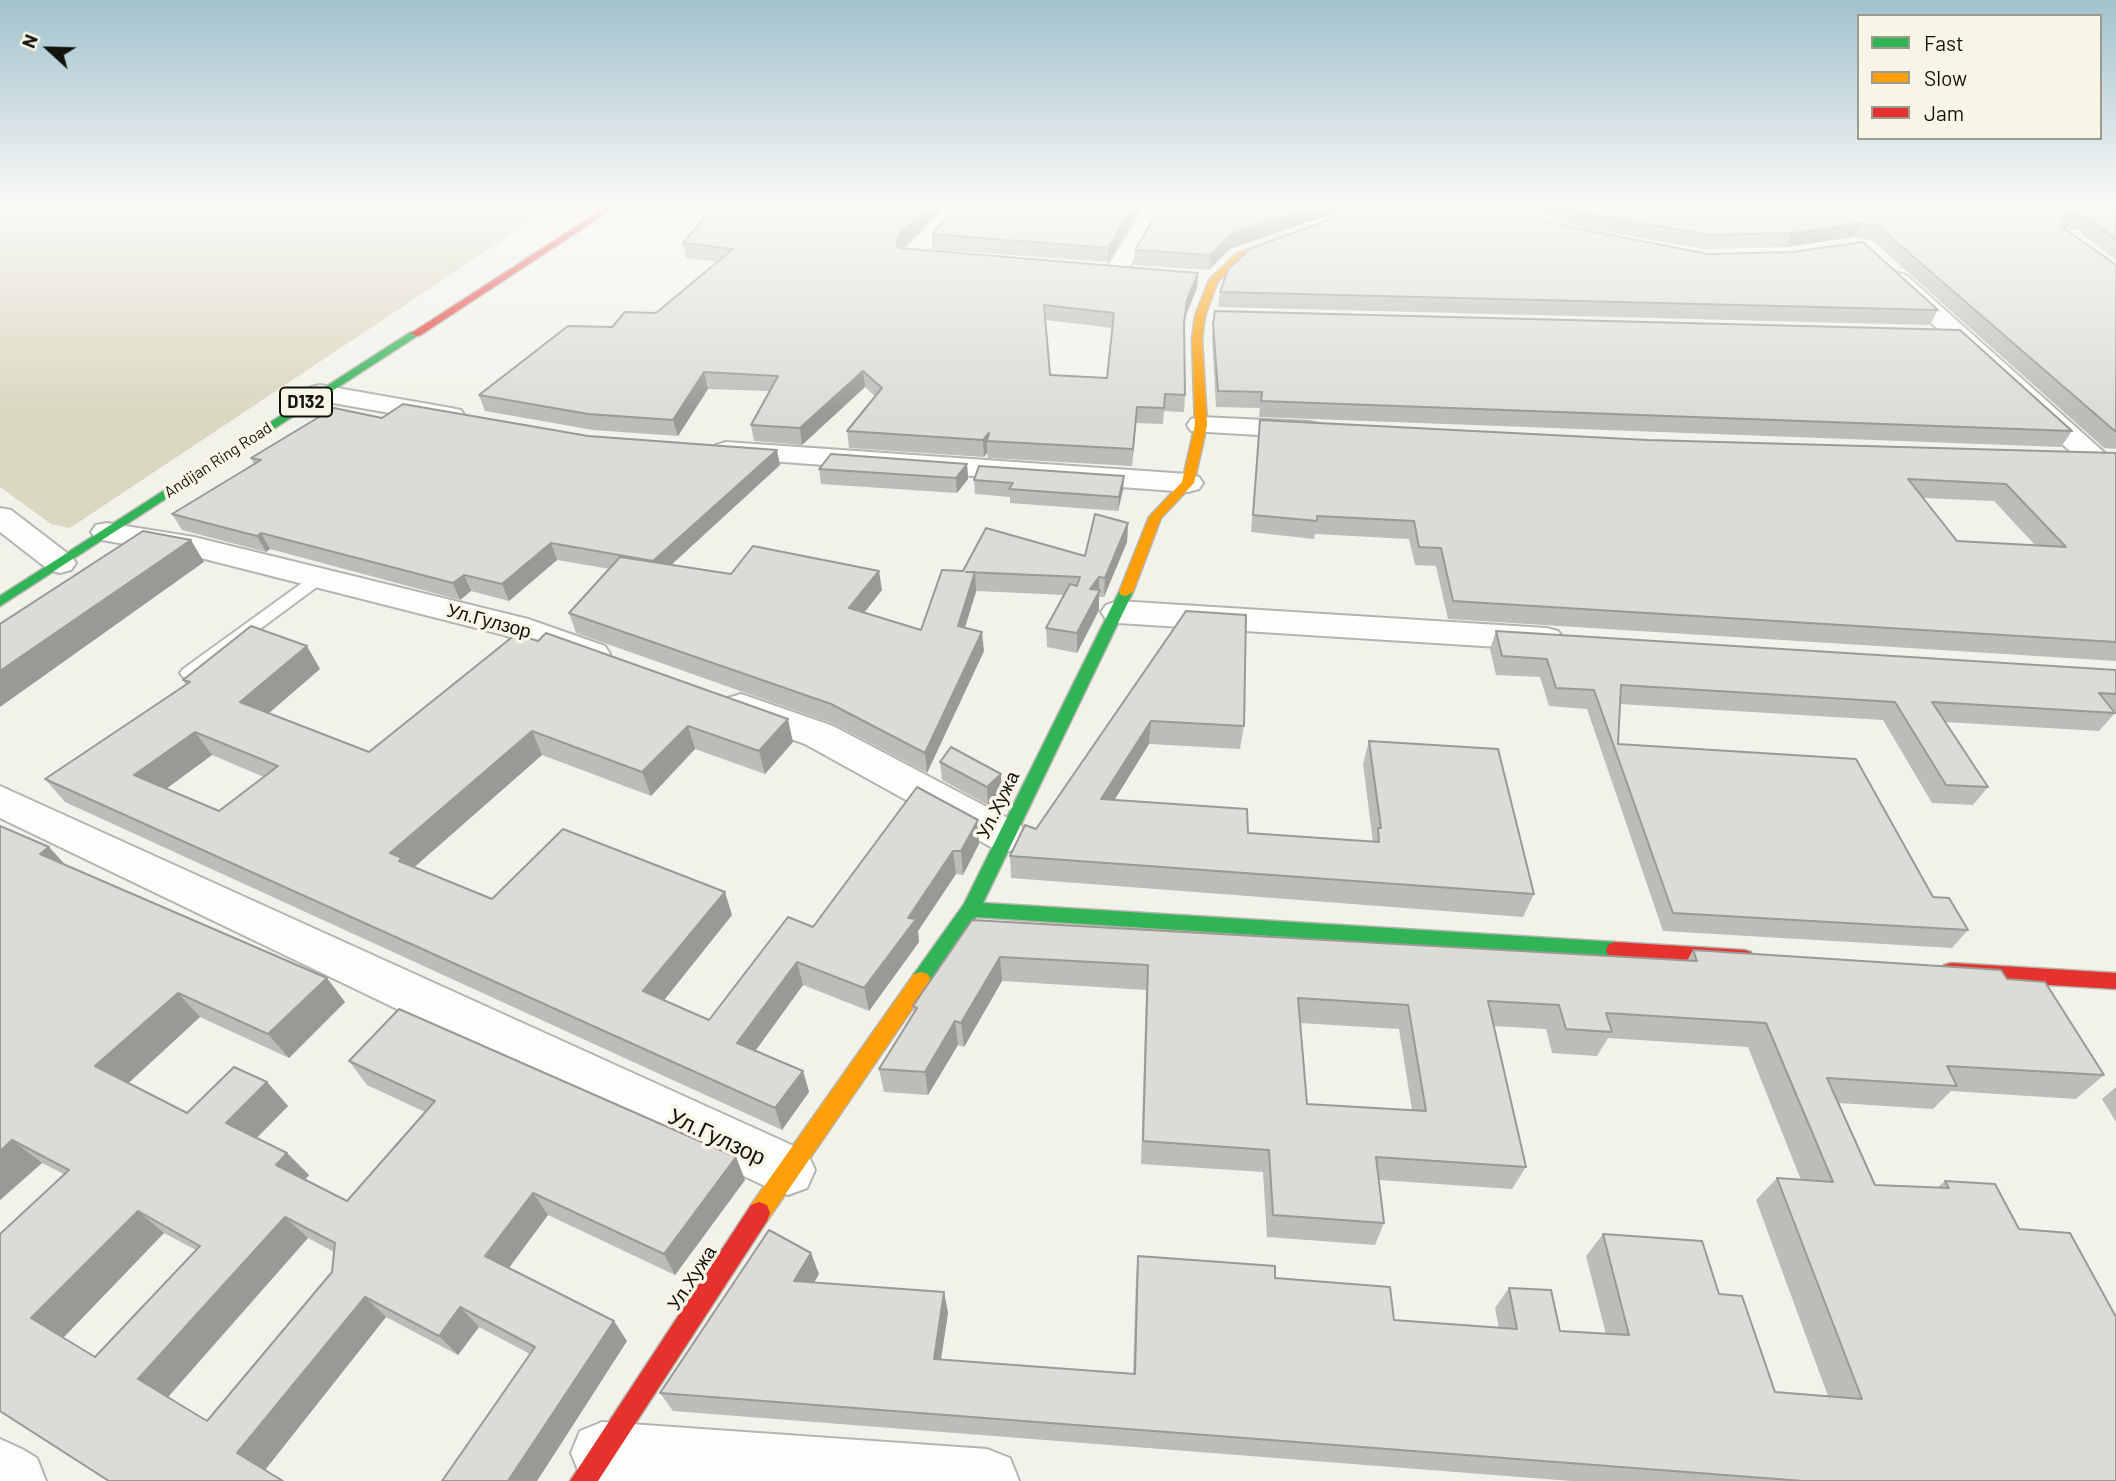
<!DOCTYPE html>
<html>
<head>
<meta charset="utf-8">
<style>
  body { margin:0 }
  #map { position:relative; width:2116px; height:1481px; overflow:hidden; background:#f3f2ea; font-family:Barlow,sans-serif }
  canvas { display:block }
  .legend { position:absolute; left:1857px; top:14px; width:245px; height:126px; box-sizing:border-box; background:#f7f6e6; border:2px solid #9c9b8f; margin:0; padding:9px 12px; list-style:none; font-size:21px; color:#13130d }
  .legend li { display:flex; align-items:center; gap:14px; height:35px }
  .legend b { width:35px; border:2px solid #9c9b8f }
  .north { position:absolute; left:14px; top:14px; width:70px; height:70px; -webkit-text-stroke:5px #f7f6e6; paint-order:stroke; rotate:292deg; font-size:19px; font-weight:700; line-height:28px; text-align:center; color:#13130d }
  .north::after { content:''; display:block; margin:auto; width:24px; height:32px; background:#13130d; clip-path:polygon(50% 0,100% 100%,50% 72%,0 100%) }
</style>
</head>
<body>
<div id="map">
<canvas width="2116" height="1481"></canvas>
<ul class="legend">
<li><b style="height:9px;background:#30b455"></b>Fast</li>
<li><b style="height:9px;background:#ff9f0a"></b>Slow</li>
<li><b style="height:9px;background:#e5322d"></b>Jam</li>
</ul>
<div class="north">N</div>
</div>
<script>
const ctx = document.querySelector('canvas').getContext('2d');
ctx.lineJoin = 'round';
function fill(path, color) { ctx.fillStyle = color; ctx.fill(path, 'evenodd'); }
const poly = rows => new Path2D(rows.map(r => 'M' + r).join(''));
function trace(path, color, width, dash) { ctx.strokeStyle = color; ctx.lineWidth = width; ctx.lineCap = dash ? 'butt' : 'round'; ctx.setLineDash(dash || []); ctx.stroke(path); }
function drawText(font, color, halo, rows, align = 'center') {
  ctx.font = font + ' Barlow,sans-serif'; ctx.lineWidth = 7; ctx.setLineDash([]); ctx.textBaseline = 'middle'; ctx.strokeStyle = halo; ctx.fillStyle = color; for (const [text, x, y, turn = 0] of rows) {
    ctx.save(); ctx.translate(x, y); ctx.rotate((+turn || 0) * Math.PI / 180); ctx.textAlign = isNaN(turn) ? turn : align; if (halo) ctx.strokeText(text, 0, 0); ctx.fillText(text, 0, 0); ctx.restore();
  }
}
fill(poly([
  [0,206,554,206,70,528,51,524,0,487]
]), '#dad8c0');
const lane = poly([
  [319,573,325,575,327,578,325,581,195,677,183,677,180,673,183,669,313,575,319,573]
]);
const street = poly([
  [947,206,968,206,928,251,963,254,966,259,963,264,955,266,903,261,900,256,903,251,947,206],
  [1145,206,1165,206,1124,276,1108,276,1105,271,1145,206],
  [1898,273,1906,275,2106,454,2110,460,2106,466,2096,469,2086,466,1890,285,1887,280,1890,275,1898,273],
  [320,385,451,408,461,410,465,416,461,422,451,424,311,399,307,393,311,387,320,385],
  [1201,417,1309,422,1319,424,1323,430,1319,436,1309,438,1191,431,1187,425,1191,419,1201,417],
  [726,442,1188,474,1199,477,1203,483,1199,489,1188,492,716,457,712,451,716,445,726,442],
  [0,508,11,510,71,556,76,563,71,570,60,573,49,570,0,532,0,508],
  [107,523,194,537,528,619,605,646,610,654,605,662,592,665,504,635,193,556,96,539,91,532,96,525,107,523],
  [1118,601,1546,628,1558,631,1564,639,1558,647,1546,650,1118,623,1106,619,1101,612,1106,605,1118,601],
  [741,694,833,726,1021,825,1027,836,1021,847,1006,852,991,847,805,744,728,716,722,707,728,698,741,694],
  [0,786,807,1152,815,1170,807,1188,788,1195,769,1188,0,818,0,786],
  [602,1422,987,1449,1010,1458,1019,1481,594,1481,580,1475,571,1453,580,1431,602,1422],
  [0,1439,22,1449,37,1458,46,1481,0,1481,0,1439]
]);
const fast = poly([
  [411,332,420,334,0,606,0,596,411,332],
  [1126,588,1133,592,983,903,1615,942,1622,945,1624,950,1622,955,1615,958,976,917,928,986,921,988,914,986,911,980,914,974,964,904,1119,592,1126,588]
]);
const slow = poly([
  [1289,234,1296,236,1242,258,1218,281,1205,316,1202,339,1207,425,1194,483,1161,518,1133,592,1126,596,1121,595,1119,592,1149,517,1182,482,1195,425,1192,339,1195,316,1209,280,1236,254,1289,234],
  [921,972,928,974,931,980,928,986,767,1221,759,1224,751,1221,748,1213,751,1205,914,974,921,972]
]);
const jam = poly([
  [608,206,617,206,419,336,410,334,608,206],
  [1615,942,1744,950,1751,952,1753,958,1751,964,1744,966,1615,958,1608,955,1606,950,1608,945,1615,942],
  [1951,963,2116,973,2116,989,1951,979,1944,977,1942,971,1944,965,1951,963],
  [759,1202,767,1205,770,1213,767,1221,598,1481,570,1481,751,1205,759,1202]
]);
trace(lane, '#b5b5af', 4);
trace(street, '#b5b5af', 4);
trace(fast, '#b5b5af', 3);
trace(slow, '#b5b5af', 3);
trace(jam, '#b5b5af', 3);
fill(lane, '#fdfdfc');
fill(street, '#fdfdfc');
fill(fast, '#30b455');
fill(slow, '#ff9f0a');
fill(jam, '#e5322d');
fill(poly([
  [945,206,902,248,1198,273,1197,288,1186,315,1184,329,1185,395,1184,412,1164,411,1163,424,1136,423,1132,466,988,458,987,453,984,457,849,448,847,431,875,396,865,387,802,445,754,441,751,425,769,391,708,389,678,436,593,430,485,411,479,395,612,327,656,313,718,262,686,258,683,243],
  [1046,320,1113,328,1107,378,1050,375],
  [1142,206,1108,262,933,249,932,234],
  [1523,206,2116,206,2116,260,2076,229,2065,229,2116,265,2116,449,2104,448,1873,241,1854,237,1786,247,1703,249,1569,225],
  [1310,221,1230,249,1209,270,1134,265,1135,250],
  [1560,225,1938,310,1930,325,1218,307,1220,292],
  [1215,311,2072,431,2061,447,1259,417,1260,408,1216,407,1212,339],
  [382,418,588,436,780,465,671,565,731,574,882,590,864,613,921,630,963,571,1085,556,1128,523,1127,542,1104,597,1099,597,1099,610,1077,653,1047,647,1046,628,1064,595,976,591,965,628,984,651,927,773,834,724,576,633,569,613,610,569,557,560,509,601,471,591,460,600,270,549,266,552,182,530,172,514,254,464,251,458],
  [1260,420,1648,440,2116,453,2116,661,1448,619,1436,566,1415,565,1409,539,1315,534,1314,539,1251,532],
  [1923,498,1994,501,2035,545,1957,541],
  [967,464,968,479,957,493,821,484,819,469],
  [1124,476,1123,490,1118,511,1010,503,1010,497,975,494,974,480],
  [1186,611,1244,726,1240,749,1149,744,1114,800,1248,833,1373,842,1363,764,1369,741,1534,894,1523,917,1011,878,1010,856,1036,829],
  [1496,631,2116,670,2116,714,2114,714,2099,731,1945,722,1988,787,1973,805,1932,803,1883,720,1620,704,1618,744,1933,897,1968,930,1952,948,1663,931,1587,709,1549,706,1540,677,1496,675,1490,649],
  [516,634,793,742,765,774,695,749,651,796,542,755,414,867,492,899,732,915,664,1000,709,1020,813,927,917,787,979,844,963,875,956,874,918,931,919,942,869,1011,803,985,756,1050,803,1071,809,1092,782,1130,65,802,45,779,186,685,183,680,320,669,269,713,369,752],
  [212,755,264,777,219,811,166,789],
  [940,762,1002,792,988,805,942,780],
  [49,847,64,864,345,1002,289,1058,200,1017,128,1083,187,1113,267,1082,288,1106,256,1138,287,1153,309,1175,305,1180,347,1201,425,1112,367,1085,349,1061,736,1157,745,1180,675,1275,548,1215,509,1268,627,1341,537,1481,442,1481,530,1354,479,1327,458,1355,386,1317,265,1470,0,1411,64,1174,42,1163,0,1200],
  [164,1233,196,1250,95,1357,63,1338],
  [308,1238,334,1252,332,1272,207,1421,168,1397],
  [972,920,1687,961,1693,950,2007,979,2104,1075,2076,1099,1951,1091,1933,1109,1838,1103,1875,1185,1937,1188,1945,1181,2116,1481,1571,1481,673,1411,660,1393,819,1274,814,1283,944,1292,948,1313,941,1360,1133,1374,1136,1277,1138,1256,1275,1278,1394,1320,1499,1328,1495,1308,1509,1288,1560,1331,1606,1334,1586,1256,1603,1234,1719,1294,1775,1392,1828,1396,1756,1200,1777,1178,1801,1180,1748,1047,1608,1038,1597,1056,1552,1053,1546,1029,1494,1026,1526,1167,1512,1189,1379,1180,1384,1223,1375,1245,1267,1237,1263,1172,1141,1164,1146,990,1002,981,964,1047,958,1045,928,1095,884,1092,879,1069,914,1013,913,1006],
  [1300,1023,1399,1029,1412,1110,1307,1104],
  [2116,1087,2116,1122,2102,1099]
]), '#bdbcb7');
fill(poly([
  [929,206,945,206,901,250,896,243,899,235],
  [1134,206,1142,206,1108,262,1108,248],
  [1315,206,1372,206,1310,221,1230,249,1209,270,1210,255,1232,234],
  [1860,223,1854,237,1786,247,1792,233],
  [1198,273,1197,288,1186,315,1182,339,1187,300],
  [863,371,865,387,802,445,800,428],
  [704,372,708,389,678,436,673,420],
  [1137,407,1136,423,1132,466,1133,449],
  [989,433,987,441,987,453,984,457,983,440],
  [777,450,780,465,658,577,653,561],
  [967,464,968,479,957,493,956,478],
  [1124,476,1123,490,1118,511,1119,497],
  [1128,523,1127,542,1104,597,1105,578],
  [261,533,270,549,266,552,257,536],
  [191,540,204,562,0,707,0,671],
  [551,543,557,560,509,601,502,584],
  [879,571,882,590,852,628,849,608],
  [975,572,976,592,959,646,958,626],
  [464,575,471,591,460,600,453,583],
  [1099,577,1099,610,1077,653,1077,633,1090,589],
  [982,632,984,651,927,773,925,753],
  [307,646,320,669,255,725,240,702],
  [788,719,793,742,765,774,759,751],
  [1151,721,1149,744,1101,822,1101,799],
  [688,726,695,749,651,796,642,772],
  [532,731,542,755,410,871,390,853],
  [195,732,212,755,152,799,134,775],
  [1001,774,1002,792,988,805,987,787],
  [978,820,979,844,963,875,961,851],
  [49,847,72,872,40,854],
  [953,851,956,874,918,931,919,942,869,1011,864,988,908,918],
  [725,892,732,915,653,1014,643,991],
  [1000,957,1002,981,964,1047,961,1023],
  [797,962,803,985,745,1065,737,1043],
  [327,978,345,1002,289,1058,268,1034],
  [178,993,200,1017,121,1090,95,1066],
  [955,1021,958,1045,928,1095,925,1072],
  [803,1071,809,1092,782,1130,775,1108],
  [267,1082,288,1106,249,1146,226,1123],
  [12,1140,42,1163,0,1200,0,1151],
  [287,1153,309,1175,298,1187,276,1165],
  [736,1157,745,1180,675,1275,664,1254],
  [533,1193,548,1215,502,1277,485,1256],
  [138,1211,164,1233,63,1338,31,1318],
  [285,1217,308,1238,168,1397,138,1379],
  [811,1253,819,1274,802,1302,794,1281],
  [944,1292,948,1313,938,1378,934,1359],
  [365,1297,386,1317,265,1470,237,1453],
  [460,1307,479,1327,458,1355,439,1336],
  [614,1321,627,1341,537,1481,508,1481]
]), '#9a9995');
const building = poly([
  [714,206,929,206,899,235,896,243,899,248,1198,273,1187,300,1184,323,1185,395,1165,394,1164,408,1137,407,1133,449,987,441,989,433,983,440,847,431,882,388,863,371,800,428,751,425,778,376,704,372,673,420,588,414,479,395,568,326,612,327,625,312,656,313,733,249,683,243,714,206],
  [1044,305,1114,313,1107,378,1050,375,1044,305],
  [958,206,1134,206,1108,248,932,234,958,206],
  [1161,206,1315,206,1232,234,1210,255,1135,250,1161,206],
  [1389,206,1513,206,1560,225,1708,254,1792,252,1863,242,1938,310,1220,292,1228,269,1250,249,1328,220,1389,206],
  [1560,206,2008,206,2011,207,2011,206,2116,206,2116,239,2084,215,2066,214,2061,220,2065,229,2116,265,2116,432,1879,227,1860,223,1792,233,1709,235,1573,211,1560,206],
  [1215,311,1960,330,2072,431,1261,401,1262,392,1218,391,1213,324,1215,311],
  [403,404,588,436,777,450,653,561,551,543,502,584,464,575,453,583,261,533,257,536,172,514,261,460,251,458,334,408,382,418,403,404],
  [1260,420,1648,440,2116,453,2116,642,1453,601,1441,548,1419,547,1414,521,1317,516,1317,521,1253,515,1260,420],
  [1908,479,2006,484,2066,547,1957,541,1908,479],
  [831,454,967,464,956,478,819,469,831,454],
  [979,466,1124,476,1119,497,1009,489,1013,483,974,480,979,466],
  [1095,514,1128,523,1105,578,1099,577,1090,589,1100,590,1077,633,1046,628,1070,584,1077,586,1080,577,966,572,975,572,958,626,982,632,925,753,831,704,569,613,620,557,731,574,753,546,879,571,849,608,921,630,942,570,963,571,986,528,1085,556,1095,514],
  [143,531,191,540,0,671,0,624,143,531],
  [1186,611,1246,615,1244,726,1151,721,1101,799,1247,809,1248,833,1379,842,1378,828,1381,828,1369,741,1498,749,1534,894,1010,856,1025,825,1036,829,1186,611],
  [251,626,307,646,240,702,369,752,516,634,538,641,546,633,788,719,759,751,688,726,642,772,532,731,390,853,402,858,399,861,492,899,563,829,725,892,643,991,709,1020,788,917,813,927,917,787,978,820,961,851,953,851,908,918,916,919,864,988,797,962,737,1043,803,1071,775,1108,45,779,190,682,183,680,251,626],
  [195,732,278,766,219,811,134,775,195,732],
  [1496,631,2116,670,2116,694,2099,693,2115,713,1932,702,1988,787,1946,785,1895,702,1621,685,1618,744,1856,759,1933,897,1949,898,1968,930,1673,913,1594,690,1556,688,1547,659,1502,656,1496,631],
  [951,747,1001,774,987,787,940,762,951,747],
  [0,826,49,847,40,854,327,978,268,1034,178,993,95,1066,187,1113,234,1067,267,1082,226,1123,287,1153,276,1165,347,1201,435,1101,349,1061,399,1009,736,1157,664,1254,533,1193,485,1256,614,1321,508,1481,442,1481,535,1347,460,1307,439,1336,365,1297,237,1453,283,1481,109,1481,0,1411,0,1234,69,1170,12,1140,0,1151,0,826],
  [138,1211,200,1246,95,1357,31,1318,138,1211],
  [285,1217,335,1243,332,1272,207,1421,138,1379,285,1217],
  [972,920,1697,961,1693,950,2001,970,2007,979,2045,982,2104,1075,1947,1066,1957,1086,1827,1078,1875,1185,1949,1188,1945,1181,1995,1184,2019,1229,2070,1233,2116,1317,2116,1481,1803,1481,660,1393,769,1230,811,1253,794,1281,944,1292,934,1359,1135,1374,1138,1256,1275,1266,1275,1278,1390,1287,1394,1320,1517,1329,1509,1288,1551,1290,1560,1331,1629,1335,1603,1234,1702,1241,1719,1294,1742,1296,1775,1392,1862,1399,1777,1178,1833,1182,1766,1023,1606,1013,1612,1032,1566,1029,1559,1005,1488,1001,1526,1167,1376,1157,1384,1223,1273,1215,1269,1150,1143,1141,1148,965,1000,957,961,1023,955,1021,925,1072,879,1069,917,1008,913,1006,972,920],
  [1298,998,1408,1005,1426,1111,1307,1104,1298,998]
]);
fill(building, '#dcdbd5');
trace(building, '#9a9995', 2);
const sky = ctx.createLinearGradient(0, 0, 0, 413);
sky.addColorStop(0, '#a2c2ce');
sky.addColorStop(0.5, '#faf9f6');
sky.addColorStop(1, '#faf9f600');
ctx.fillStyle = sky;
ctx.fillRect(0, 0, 2116, 413);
drawText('16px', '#13130d', '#f7f6e6', [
  ["Andijan Ring Road",218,460,-33]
]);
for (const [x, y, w] of [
  [306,402,52]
]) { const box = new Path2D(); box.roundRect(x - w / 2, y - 14.5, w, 29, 5); ctx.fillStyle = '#f7f6e6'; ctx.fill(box); trace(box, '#13130d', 2); }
drawText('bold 18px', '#13130d', null, [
  ["D132",306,402]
]);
drawText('19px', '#13130d', '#f7f6e6', [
  ["Ул.Гулзор",489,621,15],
  ["Ул.Хужа",998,805,-64],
  ["Ул.Хужа",692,1278,-57]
]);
drawText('23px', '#13130d', '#f7f6e6', [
  ["Ул.Гулзор",717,1137,25]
]);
</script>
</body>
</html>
